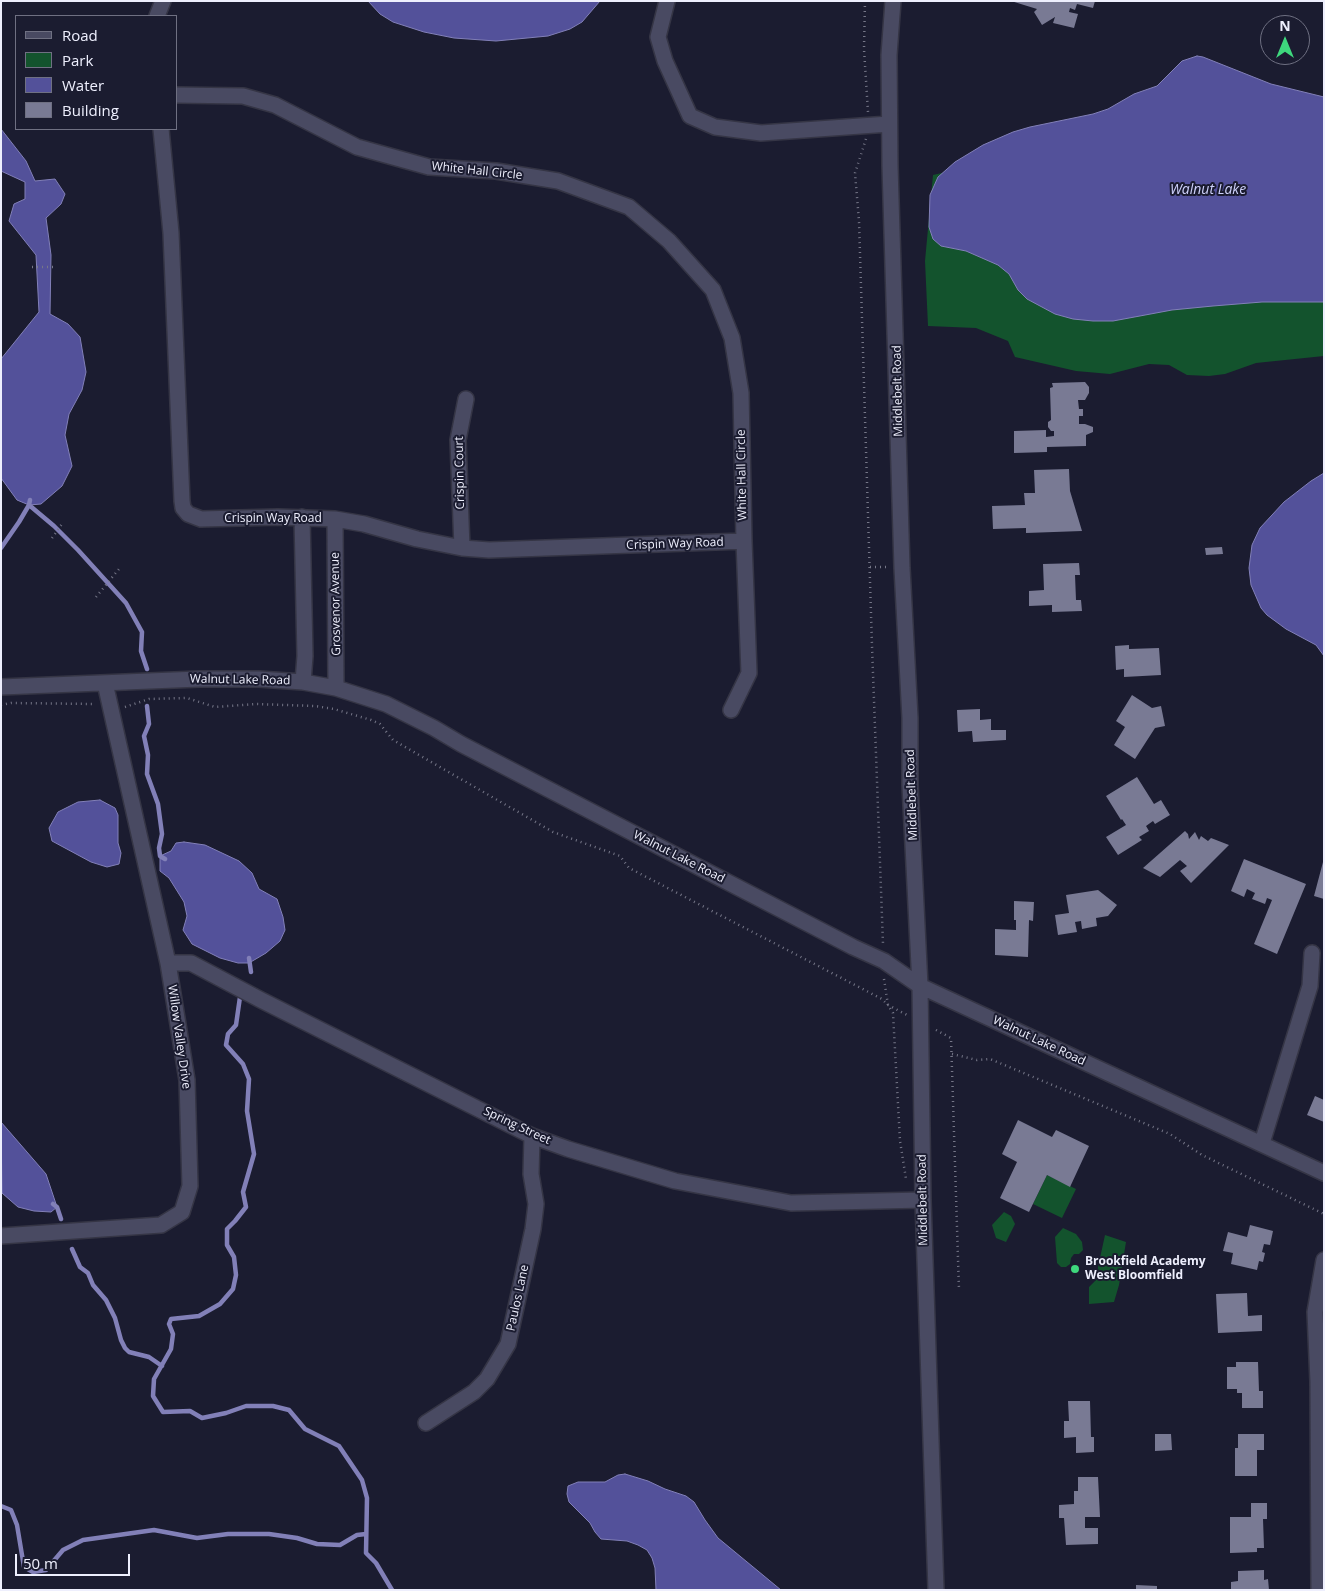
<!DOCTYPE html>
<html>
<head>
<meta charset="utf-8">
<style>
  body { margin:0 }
  #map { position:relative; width:1325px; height:1591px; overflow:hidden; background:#1b1c30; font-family:"Open Sans",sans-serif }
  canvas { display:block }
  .frame { position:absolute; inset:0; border:2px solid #eeeffd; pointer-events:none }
  .legend { position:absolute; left:15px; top:15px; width:162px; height:115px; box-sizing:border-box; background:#1b1c30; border:1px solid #6f7082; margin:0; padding:6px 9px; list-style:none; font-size:15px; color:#eeeffd }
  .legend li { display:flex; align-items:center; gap:10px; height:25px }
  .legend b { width:25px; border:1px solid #6f7082 }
  .north { position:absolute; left:1260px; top:15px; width:50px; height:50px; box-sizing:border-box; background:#1b1c30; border:1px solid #6f7082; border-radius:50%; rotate:0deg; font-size:14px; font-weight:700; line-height:20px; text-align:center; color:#eeeffd }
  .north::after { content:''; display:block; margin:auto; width:18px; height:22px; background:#3ed77d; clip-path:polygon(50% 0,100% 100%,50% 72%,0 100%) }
  .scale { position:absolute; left:15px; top:1554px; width:115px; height:22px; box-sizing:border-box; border:2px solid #eeeffd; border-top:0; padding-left:6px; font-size:15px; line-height:18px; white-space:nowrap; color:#eeeffd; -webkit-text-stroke:4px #1b1c30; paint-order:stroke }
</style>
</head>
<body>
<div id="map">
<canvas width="1325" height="1591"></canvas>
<div class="frame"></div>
<ul class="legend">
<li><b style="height:6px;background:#494a62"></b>Road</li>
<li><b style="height:14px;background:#13532d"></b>Park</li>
<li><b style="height:14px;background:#53519a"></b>Water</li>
<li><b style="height:14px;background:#797a94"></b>Building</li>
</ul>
<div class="north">N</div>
<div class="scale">50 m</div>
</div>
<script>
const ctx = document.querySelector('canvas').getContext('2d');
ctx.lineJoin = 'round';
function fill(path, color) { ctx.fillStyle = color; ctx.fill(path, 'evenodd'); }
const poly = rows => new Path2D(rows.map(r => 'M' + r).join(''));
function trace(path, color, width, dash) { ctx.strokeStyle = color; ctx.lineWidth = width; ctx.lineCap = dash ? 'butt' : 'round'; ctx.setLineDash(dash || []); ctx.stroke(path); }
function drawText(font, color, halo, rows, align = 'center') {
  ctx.font = font + ' "Open Sans",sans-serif'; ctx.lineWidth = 4; ctx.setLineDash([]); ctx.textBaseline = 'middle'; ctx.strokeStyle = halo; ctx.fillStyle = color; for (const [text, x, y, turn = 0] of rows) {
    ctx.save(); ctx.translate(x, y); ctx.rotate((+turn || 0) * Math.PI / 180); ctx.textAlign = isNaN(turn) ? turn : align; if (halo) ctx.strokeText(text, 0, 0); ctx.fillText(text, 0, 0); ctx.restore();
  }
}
fill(poly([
  [1007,158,1324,190,1324,356,1256,363,1225,374,1209,376,1187,375,1169,365,1149,364,1110,374,1076,371,1015,357,1008,341,976,328,928,326,925,261,933,175],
  [1047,1175,1076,1189,1062,1218,1033,1204],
  [1004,1212,1011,1216,1015,1224,1006,1242,996,1238,992,1225],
  [1063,1228,1076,1234,1082,1242,1083,1250,1079,1254,1074,1254,1071,1258,1070,1264,1066,1267,1061,1267,1057,1263,1055,1237],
  [1105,1235,1126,1242,1119,1285,1114,1302,1089,1304,1089,1287,1095,1281]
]), '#13532d');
const water = poly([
  [368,1,600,1,582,22,570,29,548,36,496,41,454,38,424,32,393,22,380,14,368,1],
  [1197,56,1203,57,1271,84,1324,97,1324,302,1262,302,1213,306,1172,310,1113,321,1093,321,1073,319,1055,314,1027,299,1018,290,1009,274,998,265,966,251,941,246,933,239,929,227,930,195,938,177,955,162,983,145,1013,132,1030,127,1093,114,1108,109,1134,94,1157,86,1182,61,1197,56],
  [1,129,26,161,35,181,55,179,65,194,61,204,46,218,51,255,50,314,68,324,80,337,86,372,82,390,69,414,65,435,72,466,62,486,41,504,29,505,17,500,1,478,1,359,39,312,36,255,9,221,14,204,25,199,25,182,1,171,1,129],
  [1324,473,1324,656,1316,645,1286,629,1267,615,1261,608,1251,585,1249,568,1252,545,1260,528,1284,502,1311,481,1324,473],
  [100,800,115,808,118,815,118,843,121,853,119,864,107,867,91,862,52,841,49,828,58,812,78,802,100,800],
  [184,842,205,845,239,861,252,873,259,889,277,899,283,917,285,930,280,941,266,953,249,963,238,963,220,958,192,944,183,930,187,916,184,902,169,878,160,871,160,856,171,851,176,843,184,842],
  [1,1122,46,1174,57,1207,51,1212,34,1211,18,1207,2,1193,1,1122],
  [625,1474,648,1481,665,1489,686,1496,694,1502,705,1520,718,1538,781,1590,656,1590,655,1568,652,1558,647,1550,638,1545,627,1541,601,1539,595,1532,590,1523,569,1502,567,1494,568,1486,578,1482,605,1482,618,1475,625,1474]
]);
fill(water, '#53519a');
trace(water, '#8280b8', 1);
trace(poly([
  [29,505,54,526,78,550,126,603,142,632,141,651,147,669],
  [1,548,19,522,29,505,30,500],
  [147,706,149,724,144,736,148,755,147,774,158,804,162,834,159,848,160,856,165,859],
  [249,958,251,972],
  [240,997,236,1025,228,1034,226,1045,243,1064,249,1079,247,1111,254,1154,243,1192,246,1207,235,1221,227,1229,227,1245,234,1257,236,1275,233,1289,220,1304,199,1316,171,1319,169,1324,173,1334,171,1349,154,1379,153,1396,163,1412,190,1411,202,1418,226,1413,246,1406,273,1406,289,1410,305,1429,339,1446,362,1480,367,1498,366,1553,376,1563,392,1590],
  [53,1204,57,1207,61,1219],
  [72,1249,80,1267,88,1273,93,1285,106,1300,115,1318,121,1340,125,1348,129,1352,149,1357,162,1366],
  [1,1506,11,1510,17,1525,24,1567,33,1572,46,1570,63,1550,83,1540,154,1530,197,1538,228,1534,269,1534,297,1538,317,1544,340,1545,357,1535,366,1534]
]), '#8280b8', 4.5);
fill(poly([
  [1011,1,1095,1,1093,8,1077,4,1075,10,1070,8,1069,12,1078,14,1074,28,1053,23,1055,17,1042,25,1034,12,1037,9],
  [1085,382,1089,387,1089,393,1085,400,1078,400,1079,409,1083,409,1083,416,1079,416,1079,424,1085,424,1093,427,1093,432,1086,435,1086,446,1047,447,1047,452,1014,453,1014,431,1046,430,1046,437,1054,436,1054,431,1051,431,1048,427,1048,422,1051,420,1050,388,1053,387,1052,383],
  [1069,469,1070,491,1082,531,1026,533,1026,528,993,529,992,506,1025,505,1024,493,1035,493,1034,470],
  [1222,547,1223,554,1206,555,1205,548],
  [1079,563,1080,575,1075,575,1076,600,1081,600,1082,611,1052,612,1052,605,1029,606,1029,591,1044,590,1043,564],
  [1129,645,1129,649,1159,648,1161,675,1124,677,1124,669,1116,670,1115,646],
  [1132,695,1152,708,1161,706,1165,726,1155,728,1135,759,1114,745,1125,727,1116,721],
  [980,709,980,720,991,719,991,730,1006,730,1006,740,973,742,972,731,958,732,957,710],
  [1137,777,1154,804,1161,800,1170,815,1155,824,1153,821,1146,826,1149,831,1139,837,1142,840,1118,855,1106,837,1126,825,1122,819,1121,820,1106,796],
  [1185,831,1188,834,1189,839,1195,832,1199,840,1201,836,1208,841,1211,838,1229,845,1191,883,1180,871,1187,866,1180,860,1160,877,1143,868],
  [1244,859,1306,884,1277,954,1254,944,1272,900,1267,898,1265,904,1252,899,1255,893,1247,889,1244,897,1231,891],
  [1323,862,1324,862,1324,899,1314,896],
  [1098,890,1117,905,1108,916,1096,918,1097,926,1082,929,1081,921,1075,922,1077,932,1058,935,1055,915,1069,913,1066,895],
  [1014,901,1034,902,1033,921,1029,920,1028,957,995,955,995,929,1016,930,1016,920,1014,920],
  [1315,1096,1324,1100,1324,1122,1307,1115],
  [1018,1120,1052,1137,1056,1130,1089,1146,1070,1187,1047,1175,1029,1212,1000,1198,1017,1162,1002,1154],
  [1250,1225,1273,1231,1270,1245,1264,1244,1262,1252,1265,1253,1263,1262,1259,1261,1257,1270,1231,1264,1233,1253,1223,1251,1228,1232,1247,1237],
  [1247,1293,1248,1316,1262,1315,1262,1331,1218,1333,1216,1294],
  [1236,1362,1258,1362,1259,1391,1263,1391,1263,1408,1242,1408,1242,1393,1237,1393,1237,1389,1227,1389,1227,1367,1236,1367],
  [1068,1401,1090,1401,1091,1437,1094,1437,1094,1452,1076,1453,1076,1437,1064,1438,1064,1421,1069,1421],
  [1155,1434,1171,1434,1172,1450,1155,1451],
  [1238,1434,1264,1434,1264,1450,1257,1450,1257,1476,1235,1476,1235,1448,1238,1448],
  [1078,1477,1098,1477,1100,1517,1085,1517,1085,1528,1098,1528,1098,1544,1066,1545,1064,1518,1059,1518,1059,1505,1074,1504,1074,1491,1078,1491],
  [1251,1503,1267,1503,1267,1519,1263,1519,1264,1548,1257,1548,1257,1552,1230,1553,1230,1517,1251,1517],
  [1264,1570,1264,1580,1268,1579,1269,1590,1231,1590,1231,1582,1238,1581,1238,1571],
  [1136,1585,1157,1586,1157,1590,1136,1590]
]), '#797a94');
const minor = poly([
  [667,1,658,37,665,61,690,116,715,127,761,133,889,124],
  [893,1,889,55,890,166,902,568,910,718,910,785,920,986,923,1200,936,1590],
  [157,16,163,1],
  [176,95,243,96,275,105,357,147,429,167,496,171,558,181,629,207,669,241,713,290,732,338,741,393,744,541,749,673,731,710],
  [161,129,171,233,182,501,183,508,188,514,201,519,278,517,335,519,364,524,417,539,462,548,489,550,744,541],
  [302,517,305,656,303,682],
  [335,519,336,688],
  [462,548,458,440,466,399],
  [1,687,199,679,259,679,303,682,336,688,386,704,434,728,461,744,853,947,884,961,920,986,1324,1173],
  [168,963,191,963,261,1000,532,1136,568,1149,675,1181,791,1203,923,1200],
  [1262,1143,1310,986,1312,953],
  [1,1236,161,1225,182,1212,190,1186,187,1080,168,963,105,683],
  [426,1423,474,1392,487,1379,508,1344,533,1229,536,1204,531,1174,532,1136],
  [1319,1590,1318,1382,1315,1312,1324,1260]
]);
trace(minor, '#353545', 18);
trace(poly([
  [865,1,864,49,868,112],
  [866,139,855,173,859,221,872,646,883,944],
  [32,267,56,267],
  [52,538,62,524],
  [870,567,888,567],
  [96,597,119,569],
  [1,705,11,703,95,704],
  [125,707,149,699,187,698,215,707,256,704,315,706,334,709,371,720,380,724,393,740,553,832,620,856,629,868,882,999,888,1005,907,1015],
  [884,979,888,1005,893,1013,900,1141,906,1179],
  [936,1030,951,1038,959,1290],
  [952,1054,977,1060,990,1059,1170,1134,1202,1155,1324,1214]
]), '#767788', 2.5, [1, 4]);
trace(minor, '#494a62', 15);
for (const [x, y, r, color] of [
  [1075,1269,5,"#3ed77d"]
]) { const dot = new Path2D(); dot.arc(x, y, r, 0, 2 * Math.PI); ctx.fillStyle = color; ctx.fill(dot); trace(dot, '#1b1c30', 2); }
drawText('12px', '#eeeffd', '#1b1c30', [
  ["White Hall Circle",477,171,6],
  ["Middlebelt Road",898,391,-91],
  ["Crispin Court",460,473,-91],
  ["White Hall Circle",742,475,-91],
  ["Crispin Way Road",273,519],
  ["Crispin Way Road",675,544,-2],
  ["Grosvenor Avenue",336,604,-91],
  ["Walnut Lake Road",240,680,1],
  ["Middlebelt Road",912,795,-92],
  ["Walnut Lake Road",679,857,27],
  ["Willow Valley Drive",179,1037,82],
  ["Walnut Lake Road",1039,1041,25],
  ["Spring Street",517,1126,25],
  ["Middlebelt Road",923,1200,-91],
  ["Paulos Lane",518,1298,-78]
]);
drawText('bold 12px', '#eeeffd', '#1b1c30', [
  ["Brookfield Academy",1085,1262],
  ["West Bloomfield",1085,1276]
], 'left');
drawText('italic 14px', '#ced1fa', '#1b1c30', [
  ["Walnut Lake",1208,190]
]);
</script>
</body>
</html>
